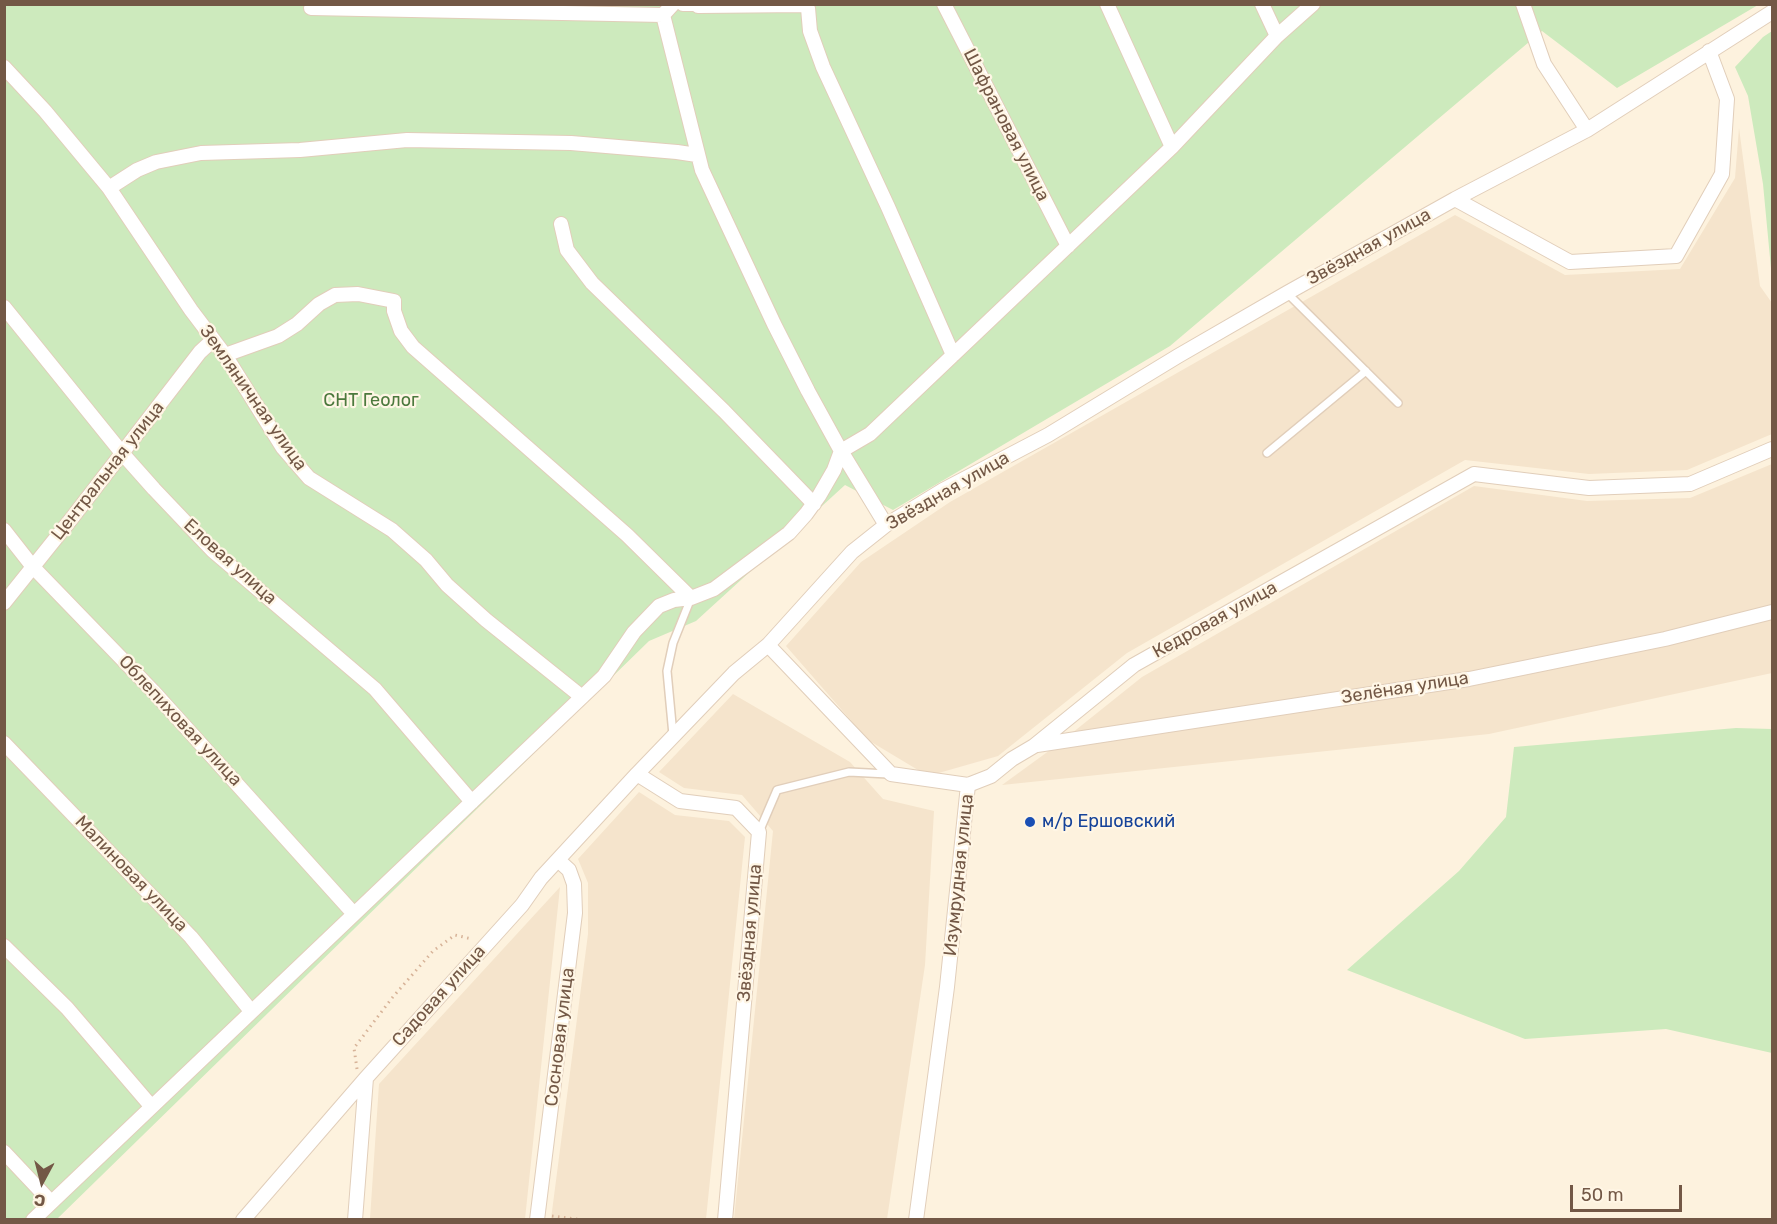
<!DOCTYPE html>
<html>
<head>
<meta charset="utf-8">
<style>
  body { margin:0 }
  #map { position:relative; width:1777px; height:1224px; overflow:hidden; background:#fdf2de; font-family:Rubik,sans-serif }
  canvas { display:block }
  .frame { position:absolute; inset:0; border:6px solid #735846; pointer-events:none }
  .north { position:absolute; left:12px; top:1152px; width:60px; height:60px; -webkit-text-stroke:4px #fff6e5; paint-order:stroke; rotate:187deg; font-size:16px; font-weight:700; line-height:24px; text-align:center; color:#735846 }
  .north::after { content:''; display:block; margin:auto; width:21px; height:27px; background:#735846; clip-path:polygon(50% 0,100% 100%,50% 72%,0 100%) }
  .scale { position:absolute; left:1570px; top:1185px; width:112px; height:27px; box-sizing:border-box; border:3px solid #735846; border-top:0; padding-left:8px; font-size:18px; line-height:21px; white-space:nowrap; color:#735846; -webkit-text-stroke:4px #fff6e5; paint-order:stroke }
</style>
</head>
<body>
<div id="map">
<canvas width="1777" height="1224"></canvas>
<div class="frame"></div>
<div class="north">С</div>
<div class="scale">50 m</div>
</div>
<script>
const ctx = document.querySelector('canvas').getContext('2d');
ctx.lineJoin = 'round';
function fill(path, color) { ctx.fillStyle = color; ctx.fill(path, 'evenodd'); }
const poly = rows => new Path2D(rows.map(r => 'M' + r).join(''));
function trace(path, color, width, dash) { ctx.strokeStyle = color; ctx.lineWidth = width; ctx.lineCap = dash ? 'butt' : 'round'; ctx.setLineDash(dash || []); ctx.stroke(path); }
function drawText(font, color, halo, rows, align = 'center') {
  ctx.font = font + ' Rubik,sans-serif'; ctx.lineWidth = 4.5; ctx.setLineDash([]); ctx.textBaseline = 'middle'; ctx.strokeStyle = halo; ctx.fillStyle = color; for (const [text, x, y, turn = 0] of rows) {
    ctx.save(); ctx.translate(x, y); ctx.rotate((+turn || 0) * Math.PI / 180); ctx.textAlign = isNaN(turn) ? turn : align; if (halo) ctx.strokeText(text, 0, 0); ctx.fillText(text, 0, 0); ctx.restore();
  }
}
fill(poly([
  [1739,128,1760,286,1772,303,1772,434,1687,470,1589,474,1465,460,1127,653,998,756,928,776,868,740,786,646,861,562,950,502,1455,215,1565,275,1680,269,1735,178],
  [1772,464,1772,673,1489,734,1002,785,1057,745,1142,677,1474,486,1587,501,1690,498],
  [733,694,850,762,883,799,934,811,925,965,887,1219,734,1219,773,831,742,795,684,788,659,772],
  [639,792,675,815,729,821,745,837,706,1219,551,1219,588,934,588,883,578,859],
  [560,887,525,1219,370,1219,379,1084]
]), '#f5e4cc');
fill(poly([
  [5,5,1758,5,1617,88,1542,31,1170,346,893,510,845,485,696,621,649,641,57,1219,5,1220],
  [1772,31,1772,279,1763,184,1748,96,1735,67,1763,37],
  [1736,728,1772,729,1772,1053,1666,1029,1525,1039,1347,970,1459,871,1506,817,1514,747]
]), '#cdeabd');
const lane = poly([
  [1287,293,1398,403],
  [1267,453,1366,371],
  [673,735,667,671,673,643,691,598],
  [759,832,777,790,849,772,888,774]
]);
const street = poly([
  [683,4,700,4],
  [944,4,1068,246],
  [1107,4,1172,147],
  [1262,4,1277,36],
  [1523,4,1544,64,1587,130],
  [698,6,803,5,808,8,810,31,823,67,888,207,953,355],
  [311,8,663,15,673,4],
  [663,15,702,170,774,324,808,391,841,451,886,525],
  [4,67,45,111,109,188,191,310,225,355,283,448,309,478,392,530,426,560,447,585,486,620,582,697],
  [109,188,137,170,156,162,201,153,300,150,407,140,571,143,677,152,697,155],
  [1455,199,1570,262,1676,256,1722,174,1727,99,1709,51],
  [561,224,567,250,592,283,724,411,814,504],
  [4,307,122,453,154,489,213,551,375,689,472,802],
  [225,355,278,336,297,324,319,304,335,295,358,294,394,301,394,311,401,331,413,347,627,535,691,598],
  [4,530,33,567,153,691,354,914],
  [4,603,72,518,200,352,213,340],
  [768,645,891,774,968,785,991,776,1012,759,1034,746,1134,665,1474,474,1589,488,1690,484,1772,449],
  [4,743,191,937,251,1011],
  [1037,745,1469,679,1665,639,1772,612],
  [4,946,67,1008,151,1106],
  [4,1152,51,1202],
  [33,1220,604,676,634,632,659,606,674,600,691,598,714,589,789,533,806,514,819,496,834,470,841,451,870,434,1172,147,1277,36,1313,4],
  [243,1220,366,1078,522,905,541,878,637,774],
  [355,1220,366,1078],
  [537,1220,575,913,574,884,569,870,558,860],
  [725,1220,759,832,736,808,680,801,637,774,734,673,768,645,852,552,886,525,943,490,1048,435,1178,356,1287,293,1455,199,1587,130,1772,12],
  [916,1220,947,987,968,785]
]);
trace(lane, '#e1ceba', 10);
trace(street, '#e1ceba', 16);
trace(poly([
  [357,1069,354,1048,392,998,433,951,455,935,472,939],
  [552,1216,583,1220]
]), '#d7b398', 3, [1.5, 4.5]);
trace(lane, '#fff', 7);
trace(street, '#fff', 14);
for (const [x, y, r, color] of [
  [1030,822,6,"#1a4fb4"]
]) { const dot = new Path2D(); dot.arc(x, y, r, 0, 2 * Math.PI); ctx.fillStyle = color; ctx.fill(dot); trace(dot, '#fff6e5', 2); }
drawText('18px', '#735846', '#fff6e5', [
  ["Шафрановая улица",1006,125,63],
  ["Звёздная улица",1369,247,-29],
  ["Земляничная улица",253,398,55],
  ["Центральная улица",108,471,-52],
  ["Звёздная улица",948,491,-30],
  ["Еловая улица",230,562,42],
  ["Кедровая улица",1215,620,-29],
  ["Зелёная улица",1405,688,-9],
  ["Облепиховая улица",180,721,47],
  ["Малиновая улица",131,874,46],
  ["Изумрудная улица",959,875,-84],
  ["Звёздная улица",750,933,-85],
  ["Садовая улица",439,996,-48],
  ["Сосновая улица",560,1037,-83]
]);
drawText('18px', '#4c793d', '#fff6e5', [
  ["СНТ Геолог",371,401]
]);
drawText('18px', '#164399', '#fff6e5', [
  ["м/р Ершовский",1042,822]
], 'left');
</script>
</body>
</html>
